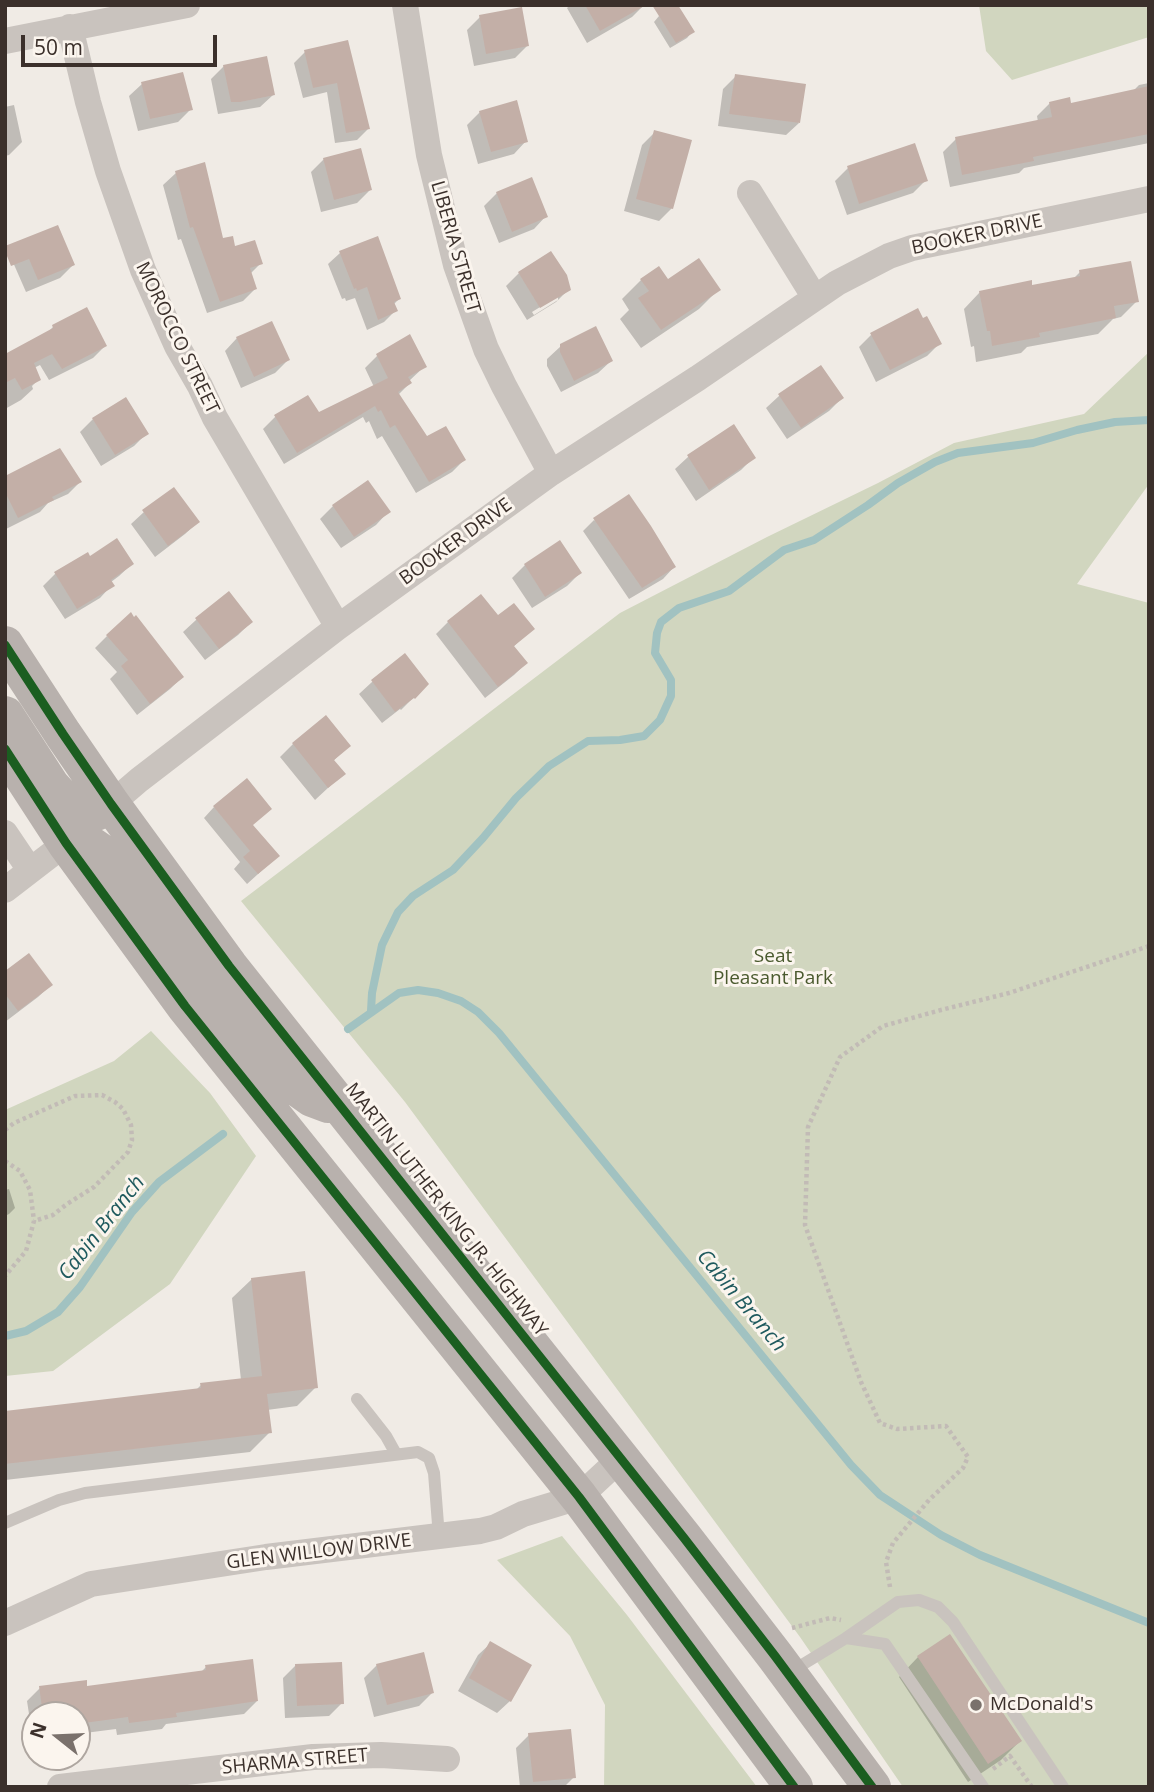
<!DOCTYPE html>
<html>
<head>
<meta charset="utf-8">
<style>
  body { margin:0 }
  #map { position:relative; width:1154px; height:1792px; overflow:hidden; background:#f0ebe5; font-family:"Open Sans",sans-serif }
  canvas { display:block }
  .frame { position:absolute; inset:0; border:7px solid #3b302b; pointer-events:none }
  .north { position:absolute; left:21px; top:1701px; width:70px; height:70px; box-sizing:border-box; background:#fbf5ee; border:2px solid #aea6a0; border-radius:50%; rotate:288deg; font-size:19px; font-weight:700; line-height:28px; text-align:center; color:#3b302b }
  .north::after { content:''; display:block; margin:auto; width:24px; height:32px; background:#7a716c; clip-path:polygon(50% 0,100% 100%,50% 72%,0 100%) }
  .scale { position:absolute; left:21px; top:35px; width:196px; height:32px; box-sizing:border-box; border:4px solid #3b302b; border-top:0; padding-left:9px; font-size:21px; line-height:24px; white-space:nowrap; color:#3b302b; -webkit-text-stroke:5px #fbf5ee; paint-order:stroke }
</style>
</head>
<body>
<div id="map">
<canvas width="1154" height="1792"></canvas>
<div class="frame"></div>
<div class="north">N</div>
<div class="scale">50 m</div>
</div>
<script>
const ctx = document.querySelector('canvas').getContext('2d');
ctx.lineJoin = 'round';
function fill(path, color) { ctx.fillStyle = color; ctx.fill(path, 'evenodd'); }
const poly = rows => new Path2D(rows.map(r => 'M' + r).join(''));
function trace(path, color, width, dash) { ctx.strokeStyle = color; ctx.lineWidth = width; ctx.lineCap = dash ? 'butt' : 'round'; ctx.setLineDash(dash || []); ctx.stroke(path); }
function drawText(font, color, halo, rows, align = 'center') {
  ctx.font = font + ' "Open Sans",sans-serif'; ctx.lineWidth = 6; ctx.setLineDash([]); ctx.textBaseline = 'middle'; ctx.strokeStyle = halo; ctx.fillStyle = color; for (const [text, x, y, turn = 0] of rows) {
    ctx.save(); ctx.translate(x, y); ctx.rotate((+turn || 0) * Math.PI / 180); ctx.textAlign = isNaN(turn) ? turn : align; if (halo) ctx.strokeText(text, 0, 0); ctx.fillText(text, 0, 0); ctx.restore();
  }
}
fill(poly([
  [979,5,1149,5,1149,37,1012,80,986,51],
  [1149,352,1149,484,1077,584,1149,603,1149,1787,903,1787,800,1637,405,1102,241,901,620,613,767,537,878,483,954,443,1084,414],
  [151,1031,210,1093,256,1156,170,1284,53,1371,5,1376,5,1110,114,1061],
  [562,1536,627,1615,757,1787,604,1787,605,1705,570,1636,497,1560]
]), '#d1d6bf');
fill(poly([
  [570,5,644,5,632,17,587,43,567,8],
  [659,16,692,32,687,38,670,48,654,22],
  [480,17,527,46,515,58,474,66,467,30],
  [347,42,368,129,357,140,335,143,327,92,303,98,294,63,305,52],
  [224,66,273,95,260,107,218,114,211,79],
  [736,76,799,123,786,135,718,126,723,89],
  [1149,83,1149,143,1024,168,1019,173,950,187,943,152,956,139,1038,122,1037,116,1050,103,1070,106,1133,91,1139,85],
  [142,84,191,109,178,122,138,131,129,96],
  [14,105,22,142,9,155,5,156,5,107],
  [480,112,526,141,514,154,478,164,467,125],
  [655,132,672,208,659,221,624,211,642,145],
  [324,159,370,190,357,203,321,212,311,172],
  [848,168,926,180,913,193,847,215,835,181],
  [176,173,222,240,234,248,261,263,250,274,255,289,243,301,207,313,181,239,178,240,163,185],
  [497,193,546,216,534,229,499,243,484,206],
  [25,247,73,265,60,278,26,292,12,260],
  [340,253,399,299,393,305,396,310,384,322,367,330,355,298,346,301,345,298,342,299,328,264],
  [551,253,569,289,556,302,527,320,506,286,519,273],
  [558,296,558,300,534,315,532,312],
  [1080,272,1137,301,1121,317,1113,319,1098,334,1027,347,1021,353,976,362,974,346,971,347,964,309,980,292,1031,287,1073,279],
  [641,280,668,281,718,290,699,309,641,348,620,319,629,310,622,299],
  [53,327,105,346,93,358,49,380,40,365,34,368,39,379,32,386,33,389,21,400,5,409,5,356,47,333],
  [871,335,940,343,927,356,876,382,859,347],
  [237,338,288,360,275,373,241,388,225,351],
  [561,346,611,361,598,373,561,392,547,366,547,359],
  [377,356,425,366,409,381,410,383,398,395,427,439,464,460,452,472,416,493,382,436,377,439,369,421,366,423,363,417,284,464,263,429,276,416,318,414,374,387,365,368],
  [820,367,842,398,829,411,787,439,766,408,779,396],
  [93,419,146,434,134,446,101,466,80,432],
  [733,426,754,457,741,470,696,501,675,469,688,457],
  [5,478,80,482,68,494,48,503,40,512,6,529],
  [333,506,388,512,376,525,341,548,320,519],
  [144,512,198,522,185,534,155,557,131,524],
  [594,520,674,567,663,579,629,599,583,531],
  [87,554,90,559,132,564,119,576,111,582,112,585,100,598,65,619,43,586,55,574],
  [525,565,580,573,567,586,532,608,512,578],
  [228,594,251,622,238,635,205,660,183,632,196,620],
  [498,618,532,629,513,647,526,663,514,675,485,698,436,634,448,622],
  [107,636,182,677,170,689,137,715,110,679,117,672,95,648],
  [405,655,427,684,401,710,400,709,382,723,359,694,372,682],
  [326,718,349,746,333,761,343,774,315,800,280,757,293,744],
  [214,807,252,826,278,856,247,884,234,869,240,862,204,818],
  [5,973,51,985,38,997,5,1022],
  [9,1189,15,1208,9,1214,5,1216,5,1190],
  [252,1279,316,1387,297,1406,267,1410,270,1432,250,1452,5,1480,5,1413,196,1390,201,1385,241,1380,232,1298],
  [950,1636,1020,1741,1001,1760,968,1782,899,1677,918,1657],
  [491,1643,510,1701,497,1713,458,1691,478,1655],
  [296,1665,342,1703,329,1716,285,1718,283,1678],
  [377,1665,432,1693,419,1706,374,1717,364,1678],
  [206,1667,257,1701,244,1714,166,1724,162,1729,117,1735,116,1729,77,1734,77,1715,35,1715,35,1740,33,1740,27,1701,40,1688,86,1688,201,1672],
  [529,1735,574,1777,564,1787,520,1787,516,1748]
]), '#0003');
trace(poly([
  [371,1011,372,993,382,945,398,912,413,896,453,870,483,838,516,798,549,766,588,741,620,740,644,736,660,720,671,696,671,680,655,653,657,633,661,622,679,608,729,591,784,550,814,540,868,505,898,483,935,462,958,453,1033,443,1077,430,1115,422,1149,420],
  [348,1029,399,993,418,990,438,993,461,1001,478,1012,499,1033,851,1465,880,1495,941,1535,980,1555,1149,1623],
  [5,1336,26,1331,58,1312,80,1287,132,1212,159,1182,223,1134]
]), '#a1c2c1', 8);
fill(poly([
  [585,5,646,5,600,31],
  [652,5,678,5,695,32,676,43],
  [522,7,529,46,486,54,479,15],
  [348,40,370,129,346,133,337,83,313,88,304,50],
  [267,56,275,95,240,102,231,102,223,65],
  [183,72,193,110,150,119,141,82],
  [735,74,806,84,800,123,729,114],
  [1149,86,1149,134,1033,157,1034,161,962,175,955,137,1052,117,1049,102,1070,97,1071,103],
  [517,100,528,142,491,152,479,111],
  [654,130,692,140,673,209,636,199],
  [915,143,928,181,859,204,847,166],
  [361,148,372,190,334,200,323,158],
  [205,162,223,238,233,236,235,246,255,240,263,264,250,268,257,289,220,302,193,227,190,228,175,171],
  [532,177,548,217,512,232,496,192],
  [58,225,75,265,38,280,29,259,11,266,5,251,5,246],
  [378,236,401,299,394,302,398,311,378,320,367,287,357,291,356,288,354,289,339,251],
  [551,251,567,275,571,290,540,308,518,272],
  [699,258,721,290,661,330,638,298,649,291,640,279,659,266,668,279],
  [1131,261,1139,302,1114,306,1116,318,1039,333,1040,337,992,346,990,331,987,331,979,291,1032,280,1032,285,1080,276,1079,270],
  [87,307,107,346,62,369,52,354,34,363,41,380,22,390,15,378,5,383,5,354,53,328,52,325],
  [918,308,923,318,927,316,942,344,890,370,870,333],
  [272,321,290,360,254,377,236,337],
  [596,326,613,361,574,381,560,352,560,344],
  [410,334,427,367,408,377,412,383,398,392,427,436,446,426,466,460,429,482,395,425,390,428,381,410,378,412,375,406,297,453,274,415,308,395,319,412,388,378,376,354],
  [821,365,844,398,801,428,778,394],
  [126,397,149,434,115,455,92,418],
  [734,424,756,458,709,490,687,455],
  [60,448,82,482,52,497,54,500,18,518,5,492,5,476],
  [368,480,391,512,354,537,332,505],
  [174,487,200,522,168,546,142,510],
  [629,494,651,526,676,567,642,588,593,518],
  [117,538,134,564,111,580,115,586,77,609,54,572,88,552,90,556],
  [560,540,582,573,545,597,524,564],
  [229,591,253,622,219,649,195,618],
  [481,594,498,615,514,603,535,629,514,646,528,663,498,687,447,621],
  [131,612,134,617,136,615,184,677,150,704,121,666,128,660,106,635],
  [405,653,429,684,415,699,414,698,395,712,371,680],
  [326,715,351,746,334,760,346,774,328,788,292,743],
  [247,778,272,809,253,825,280,856,258,874,243,857,250,851,213,806],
  [29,953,53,985,18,1011,5,994,5,971],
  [305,1271,318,1388,267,1394,272,1433,5,1464,5,1411,201,1388,200,1383,262,1376,251,1278],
  [950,1634,1022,1741,988,1764,917,1656],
  [490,1641,532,1665,511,1702,469,1678],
  [424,1652,434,1693,387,1705,376,1664],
  [253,1659,258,1701,176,1713,177,1717,129,1723,128,1717,77,1724,77,1715,43,1715,39,1686,87,1680,87,1686,206,1670,205,1665],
  [342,1662,344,1704,297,1706,295,1664],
  [571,1729,576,1778,533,1782,528,1733]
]), '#c3afa7');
trace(poly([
  [5,1130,14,1123,75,1096,102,1095,115,1102,123,1109,131,1125,132,1140,128,1152,94,1187,67,1204,53,1215,34,1221],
  [5,1161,20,1171,30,1190,34,1221,26,1251,5,1276],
  [890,1587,886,1562,893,1543,929,1500,963,1468,968,1457,946,1426,897,1429,880,1423,861,1382,805,1225,808,1127,840,1057,883,1026,941,1010,1009,993,1149,946],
  [792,1628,830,1618,841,1620],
  [993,1769,1010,1756,1032,1787]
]), '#c2bbb6', 4.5, [3.5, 3.5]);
trace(poly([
  [357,1399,386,1436,396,1454],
  [5,1523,59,1500,85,1493,418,1452,429,1458,434,1473,439,1537],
  [846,1638,898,1602,919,1600,938,1607,953,1622,1063,1787],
  [792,1671,846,1638,885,1644,983,1787]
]), '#c9c3be', 12);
trace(poly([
  [405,5,429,155,456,265,486,349,504,386,551,473],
  [70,27,88,102,108,171,143,270,177,346,200,386,215,418,338,627],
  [5,41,187,5],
  [750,193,815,298],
  [111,804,139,780,338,627,551,473,698,378,837,283,889,256,912,248,1149,199],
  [5,833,30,870],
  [5,890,66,843],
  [5,1623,91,1584,266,1557,480,1531,496,1527,523,1514,579,1497,621,1458],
  [60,1787,313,1757,381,1755,447,1759]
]), '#c9c3be', 26);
trace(poly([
  [5,645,63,734,111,804,229,966,684,1538,775,1656,872,1787],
  [5,715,51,786,70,807,81,812,96,812,111,804],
  [5,749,66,843,185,1006,579,1497,794,1787],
  [66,843,92,846,115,862,209,988,274,1067,291,1083,312,1098,328,1104]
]), '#b8b1ad', 38);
trace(poly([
  [5,645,63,734,111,804,229,966,684,1538,775,1656,872,1787],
  [5,749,66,843,185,1006,579,1497,794,1787]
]), '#1b5e20', 9);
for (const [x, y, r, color] of [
  [976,1705,7,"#7a716c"]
]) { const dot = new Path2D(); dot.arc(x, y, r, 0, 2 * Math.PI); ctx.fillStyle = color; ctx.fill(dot); trace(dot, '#fbf5ee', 2.5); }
drawText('19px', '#3b302b', '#fbf5ee', [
  ["BOOKER DRIVE",977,235,-12],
  ["LIBERIA STREET",455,247,74],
  ["MOROCCO STREET",177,338,64],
  ["BOOKER DRIVE",456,542,-36],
  ["MARTIN LUTHER KING JR. HIGHWAY",446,1210,52],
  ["GLEN WILLOW DRIVE",319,1552,-7],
  ["SHARMA STREET",295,1762,-5]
]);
drawText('19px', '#4a5a2e', '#fbf5ee', [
  ["Seat",773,957],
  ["Pleasant Park",773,979]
]);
drawText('19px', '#3b302b', '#fbf5ee', [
  ["McDonald's",990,1705]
], 'left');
drawText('italic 21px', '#1f5a5e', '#fbf5ee', [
  ["Cabin Branch",102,1228,-52],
  ["Cabin Branch",741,1301,50]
]);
</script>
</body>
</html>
